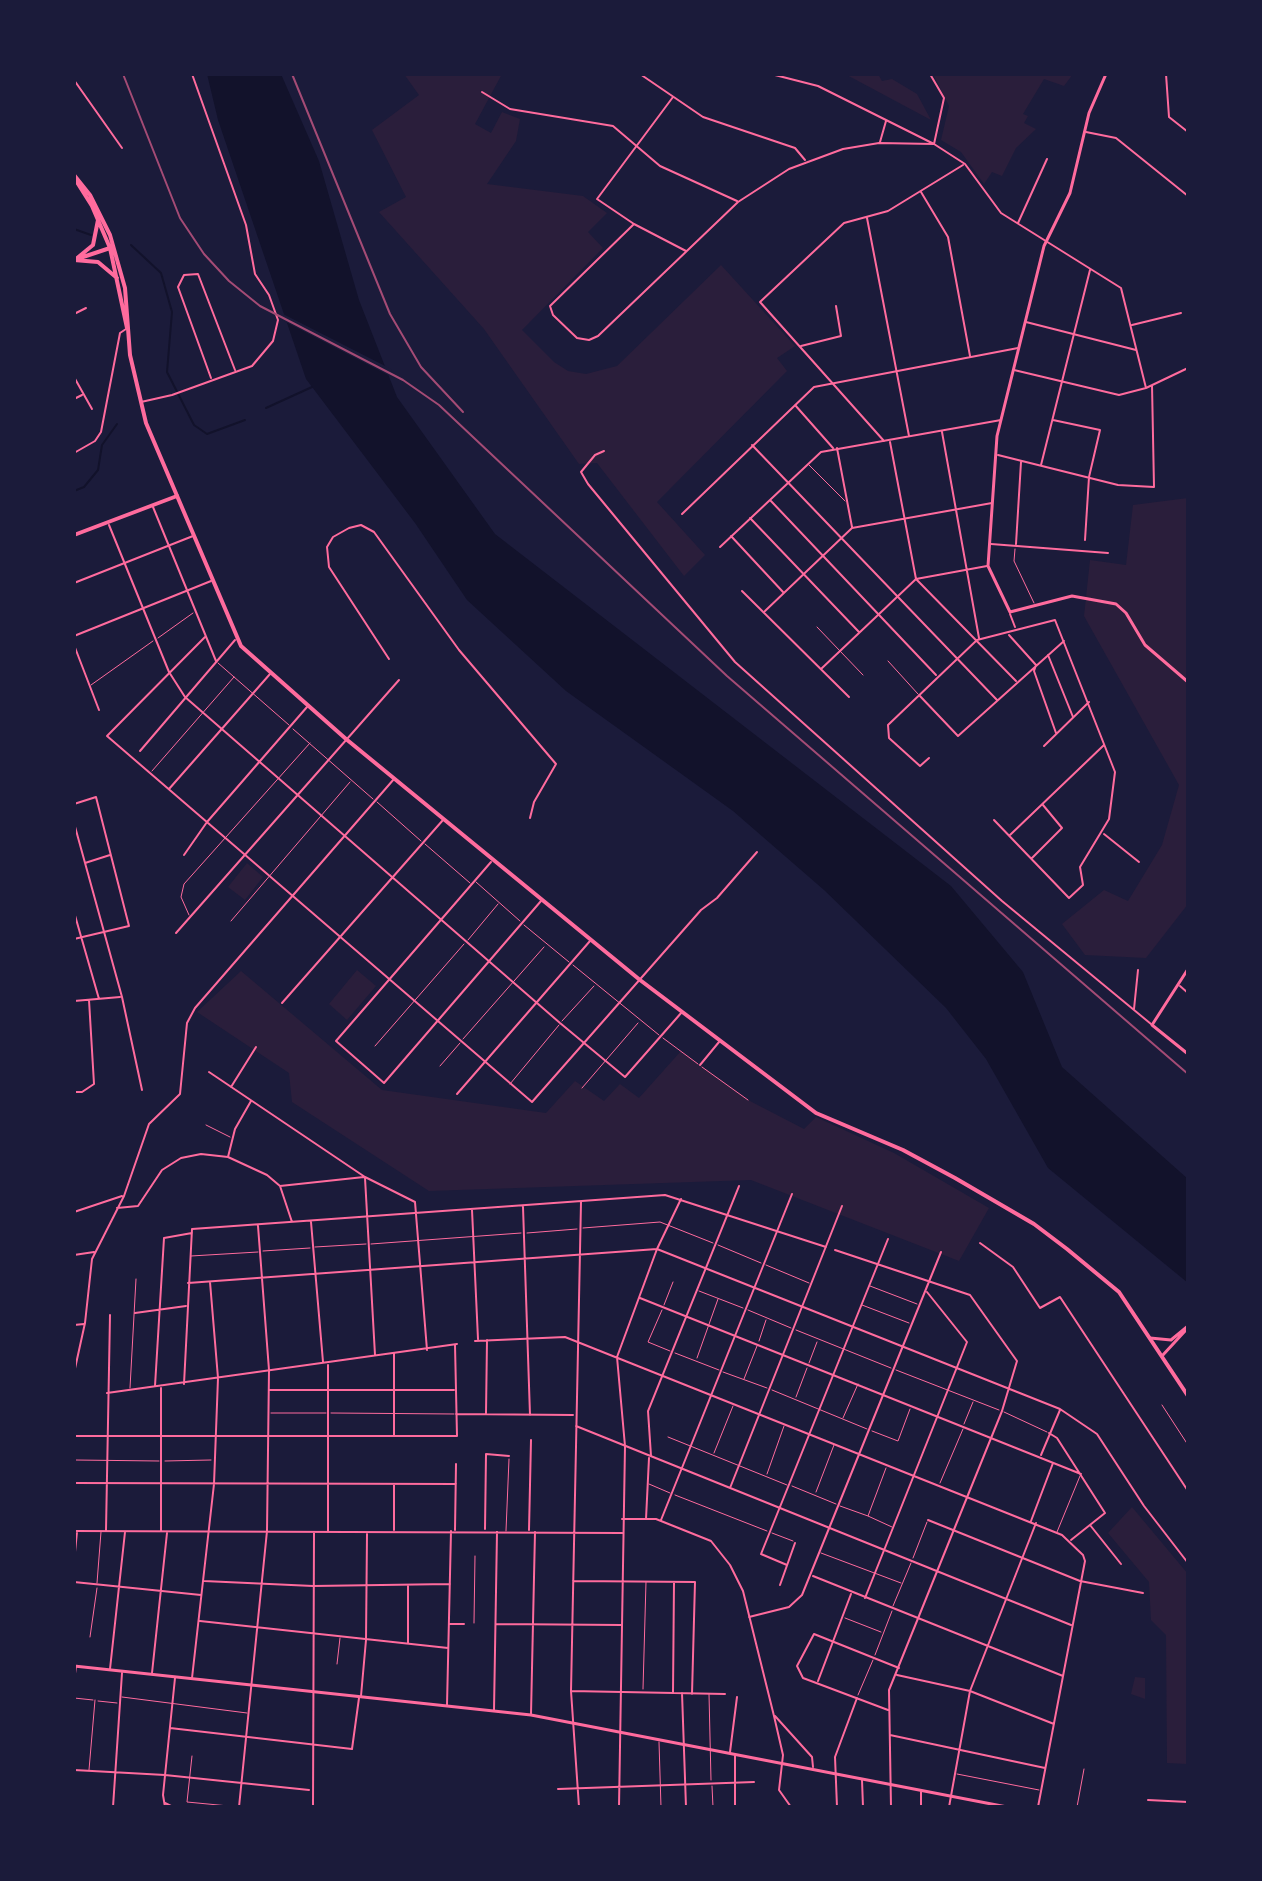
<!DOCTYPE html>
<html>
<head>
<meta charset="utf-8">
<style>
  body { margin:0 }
  #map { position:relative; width:1262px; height:1881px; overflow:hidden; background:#1b1b3a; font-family:"Alegreya Sans",sans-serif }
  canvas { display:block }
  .frame { position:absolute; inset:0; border:76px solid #1b1b3a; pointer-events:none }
</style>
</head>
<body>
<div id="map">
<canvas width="1262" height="1881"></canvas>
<div class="frame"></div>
</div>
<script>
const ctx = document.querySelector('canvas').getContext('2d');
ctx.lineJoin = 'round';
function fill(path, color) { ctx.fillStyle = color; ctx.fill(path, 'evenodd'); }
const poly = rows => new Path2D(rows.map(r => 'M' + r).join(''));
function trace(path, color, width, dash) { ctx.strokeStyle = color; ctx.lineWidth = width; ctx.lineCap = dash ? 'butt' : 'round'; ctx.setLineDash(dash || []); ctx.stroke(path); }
fill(poly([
  [404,74,502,74,475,124,491,133,502,112,520,119,516,141,487,184,583,196,607,213,588,232,603,248,522,330,554,362,568,371,586,374,617,366,721,265,795,346,777,358,787,371,657,502,705,555,684,576,597,463,579,464,484,329,379,212,406,197,372,130,419,95],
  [845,74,878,74,882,81,892,79,917,94,931,120],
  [933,74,1073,74,1064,86,1044,79,1023,114,1028,116,1024,123,1036,129,1016,148,1002,176,992,172,984,184,961,152,941,140,949,106],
  [1188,498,1188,904,1146,958,1085,955,1062,924,1104,890,1128,901,1162,845,1179,785,1084,616,1090,560,1126,565,1133,505],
  [247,863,263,877,245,900,228,887],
  [357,970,376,986,347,1020,329,1004],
  [241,971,382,1090,546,1113,575,1081,604,1101,620,1084,639,1098,681,1051,748,1100,804,1129,816,1117,894,1153,989,1208,959,1261,751,1180,429,1191,292,1102,289,1073,197,1012],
  [1132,1507,1188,1574,1188,1764,1167,1763,1166,1635,1151,1620,1149,1582,1108,1533],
  [1135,1677,1145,1678,1145,1699,1131,1694]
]), '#2a1e3b');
fill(poly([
  [207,74,281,74,319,161,359,300,397,397,495,534,951,886,1023,972,1062,1067,1188,1179,1188,1283,1048,1168,986,1059,946,1008,824,890,733,811,566,691,467,600,415,523,306,379,218,120]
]), '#12122b');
fill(poly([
  [279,312,391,369,394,378,282,320]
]), '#1b1b3a');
trace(poly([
  [74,229,91,235],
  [131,245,161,273,172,312,167,372,194,425,207,434,245,420],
  [266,408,312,387],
  [74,491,84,487,98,470,102,445,117,424]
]), '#12122b', 2);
trace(poly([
  [809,465,845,501],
  [1015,549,1014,561,1034,603],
  [817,627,863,675],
  [158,638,193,613],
  [888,661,918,694],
  [218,663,289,725],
  [91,685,153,641],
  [293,729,373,799],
  [152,771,234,677],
  [377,802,421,841],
  [425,844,470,883],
  [476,882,520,921],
  [189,915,181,897,184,884,310,743],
  [231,921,350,782],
  [524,925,569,962],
  [468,940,498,904],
  [573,965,659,1035],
  [562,1021,594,986],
  [663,1038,698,1064],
  [463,1039,544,947],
  [375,1046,464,944],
  [440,1066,460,1043],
  [702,1067,748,1100],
  [510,1084,559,1025],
  [582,1088,638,1023],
  [206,1125,230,1137],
  [583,1228,660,1222,713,1243],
  [527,1233,577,1229],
  [371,1244,521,1233],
  [718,1245,761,1263],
  [315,1247,366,1244],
  [263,1251,310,1248],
  [191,1256,258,1252],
  [766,1265,809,1283],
  [870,1286,917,1304],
  [699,1291,743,1308],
  [664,1305,673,1282],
  [862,1305,909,1323],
  [662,1310,648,1342,670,1351],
  [748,1310,791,1328],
  [796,1330,891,1368],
  [759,1341,766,1320],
  [675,1353,719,1370],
  [697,1358,718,1299],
  [809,1363,817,1342],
  [896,1370,999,1410],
  [723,1372,767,1388],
  [744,1379,757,1346],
  [130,1388,136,1279],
  [772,1390,867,1429],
  [796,1397,807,1368],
  [1162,1405,1188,1445],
  [1004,1412,1047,1432],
  [271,1413,326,1413],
  [331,1413,454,1414],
  [843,1418,858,1384],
  [964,1424,973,1402],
  [872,1431,898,1441,910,1409],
  [668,1437,787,1485],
  [714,1453,733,1406],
  [74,1460,159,1461],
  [165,1461,211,1460],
  [886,1468,868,1516,892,1527],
  [767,1474,784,1426],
  [940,1483,963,1429],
  [649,1484,670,1493],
  [792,1486,836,1504],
  [816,1492,834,1445],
  [675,1495,767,1531],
  [840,1506,868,1516],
  [506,1531,509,1459],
  [1057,1532,1080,1476],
  [772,1533,793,1541],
  [821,1553,901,1583],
  [913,1558,927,1522],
  [97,1583,101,1532],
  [893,1606,911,1563],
  [845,1618,881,1632],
  [474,1623,475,1556],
  [90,1637,97,1588],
  [875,1655,892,1611],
  [337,1664,340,1638],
  [643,1689,646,1582],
  [709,1694,711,1780],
  [858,1695,873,1660],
  [122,1697,247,1713],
  [74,1698,93,1700],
  [98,1701,117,1703],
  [659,1742,661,1807],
  [192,1756,187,1802,239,1807],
  [89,1770,95,1700],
  [957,1774,1039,1790],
  [712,1786,713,1807],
  [1077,1807,1084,1769]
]), '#ff6b9d', 1);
trace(poly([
  [640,74,703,117,795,148,805,160],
  [771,74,818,86,934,144,944,98,930,74],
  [1166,74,1169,117,1188,132],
  [74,80,122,148],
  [482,92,510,109,613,126,660,166,737,201],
  [673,97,597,199,634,224,686,251],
  [1086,132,1116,138,1188,196],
  [880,142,886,121],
  [921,192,948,237,970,356],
  [867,218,909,436],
  [1018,223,1047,159],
  [634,224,550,306,553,315,577,338,589,340,598,336,738,202,789,169,843,149,879,143,934,144,965,164,1001,213,1121,288,1146,388],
  [74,314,86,308],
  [1026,322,1136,350],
  [1132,325,1181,313],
  [801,346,841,336,836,306],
  [1014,370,1119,395,1146,388,1188,368],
  [74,377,92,409],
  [211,378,178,287,184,275,198,274,235,370],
  [74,399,82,395],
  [141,402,172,395,252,366,273,341,278,320,269,295,255,274,246,225,192,74],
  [795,405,833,448],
  [1053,420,1100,430,1089,477,1085,540],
  [942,432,979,638],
  [884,441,760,302,844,223,888,211,963,165],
  [890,442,916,579,1016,681],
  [752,445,997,700],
  [837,448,852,527],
  [604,451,595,455,581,472,588,484,735,662,1002,901,1151,1024],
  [74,453,95,441,101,432,120,333,126,329],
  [998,455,1118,485,1154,487,1152,385],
  [1041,465,1090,270],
  [770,500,936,675],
  [153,507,216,661],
  [682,514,814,387,1018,348],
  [750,518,859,632],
  [109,525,169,672,185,697,560,1023,625,1077,682,1012],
  [731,536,783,592],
  [991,544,1108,553],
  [1016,544,1021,462],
  [720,547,821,452,1001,420],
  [74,583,193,536],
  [742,591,849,697],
  [765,611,852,528,992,503],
  [1010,614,1015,627],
  [1009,635,1036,665,1034,671,1056,733],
  [74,636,211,581],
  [205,637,107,736,532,1102,701,910,717,898,757,852],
  [74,645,99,710],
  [1048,655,1073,717],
  [389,659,329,567,327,547,333,537,349,528,361,525,374,532,459,650,556,764,534,802,530,818],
  [821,669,916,579,987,566],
  [919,695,958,736,1064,641],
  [1044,746,1089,702],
  [140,751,235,640],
  [929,758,920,766,889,738,888,725,977,640,1055,620,1115,772,1109,819,1080,867,1083,885,1069,898,994,820],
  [169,789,270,674],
  [74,804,96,797,129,926,74,939],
  [74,823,122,997,142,1090],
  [1104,834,1139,862],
  [1010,835,1104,745],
  [184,855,207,822,307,707],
  [1032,858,1062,828,1043,805],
  [491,862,336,1041,384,1083,541,901],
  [85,863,110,855],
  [74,912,99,999],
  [176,933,399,680],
  [1180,986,1188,993],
  [74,1001,120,997],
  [282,1003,443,820],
  [1134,1009,1138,970],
  [700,1065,719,1042],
  [209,1072,365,1177,415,1202,427,1350],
  [231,1087,256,1047],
  [74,1092,82,1092,94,1084,89,1000],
  [457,1094,590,941],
  [228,1157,235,1129,251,1101],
  [365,1178,375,1355],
  [280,1186,364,1177],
  [523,1207,530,1415],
  [117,1208,138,1206,162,1170,181,1158,201,1154,228,1157,267,1175,280,1186,292,1222],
  [472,1210,478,1339],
  [74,1212,122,1196],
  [311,1222,323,1362],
  [980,1243,1013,1267,1040,1308,1060,1297,1188,1491],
  [835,1250,970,1295,1017,1361,1002,1411,889,1690,891,1807],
  [74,1255,94,1252],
  [188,1283,657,1249,1060,1409,1097,1434,1144,1506,1188,1563],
  [640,1298,1081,1474],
  [135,1313,186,1306],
  [74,1325,84,1324],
  [475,1341,565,1337,1062,1535,1083,1555,1085,1561,1038,1807],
  [394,1354,394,1436],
  [328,1365,328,1531],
  [74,1373,85,1323,92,1259,124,1196,149,1124,180,1094,187,1023,195,1008,394,779],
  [184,1384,192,1229,665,1195,826,1247],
  [155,1386,164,1238,192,1233],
  [161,1388,161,1530],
  [269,1390,454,1390],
  [107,1393,457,1344],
  [486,1413,487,1340],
  [456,1414,573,1415],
  [576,1426,1071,1625],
  [1049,1433,1057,1438,1105,1513,1071,1540],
  [74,1436,457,1436,455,1345],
  [1041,1455,1060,1410],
  [651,1456,648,1411,739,1186],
  [74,1483,456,1484],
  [394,1484,394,1530],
  [730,1488,842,1206],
  [622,1519,656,1519,711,1541,730,1565,743,1591,774,1716,783,1755,779,1790,791,1807],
  [646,1519,649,1458],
  [661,1520,792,1194],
  [928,1520,1080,1581,1143,1593],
  [1031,1521,1053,1463],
  [1090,1525,1121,1564],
  [485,1529,486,1454,509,1456],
  [106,1530,110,1315],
  [455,1530,456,1464],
  [529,1530,531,1440],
  [74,1531,622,1533],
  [74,1562,77,1532],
  [787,1565,761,1554,888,1239],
  [813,1576,1063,1676],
  [204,1581,313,1586,450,1584],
  [573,1581,695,1582,692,1694],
  [74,1582,201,1595],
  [780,1585,795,1543],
  [865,1598,967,1342,927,1292],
  [749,1617,789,1607,802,1595,941,1252],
  [200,1621,448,1648],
  [449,1624,464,1624],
  [496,1624,621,1625],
  [408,1643,408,1586],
  [110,1669,125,1532],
  [152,1673,167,1533],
  [897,1675,970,1691,1054,1724],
  [192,1678,214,1484,218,1378,210,1282],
  [74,1681,76,1666],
  [818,1681,851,1594],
  [571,1691,725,1694],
  [673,1692,674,1582],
  [682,1693,686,1807],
  [361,1696,366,1640,367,1534],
  [447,1705,451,1531],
  [494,1710,497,1532],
  [888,1710,803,1678,797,1666,814,1634,899,1668],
  [531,1714,535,1532],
  [775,1716,812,1757,813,1767],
  [170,1728,352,1749,359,1698],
  [890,1735,1045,1768],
  [730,1752,737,1697],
  [735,1756,735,1807],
  [74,1770,165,1775,309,1790],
  [862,1780,863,1807],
  [558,1789,754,1782],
  [921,1792,921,1807],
  [1148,1800,1188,1802],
  [165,1803,173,1807],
  [113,1807,122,1673],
  [165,1807,163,1795,175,1678],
  [239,1807,267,1531,269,1370,258,1226],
  [313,1807,314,1532],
  [579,1807,571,1691,581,1202],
  [619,1807,625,1446,617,1357,657,1249,681,1199],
  [837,1807,835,1757,857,1698],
  [949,1807,970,1691,1036,1523]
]), '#ff6b9d', 2);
trace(poly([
  [1106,74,1089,113,1070,193,1044,246,997,436,988,566,1010,612,1072,596,1116,604,1126,613,1145,645,1188,682],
  [1188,969,1152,1025,1188,1054],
  [1150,1338,1171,1340,1188,1326],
  [1162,1356,1185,1331],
  [74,1666,531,1715,1007,1807]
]), '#ff6b9d', 3);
trace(poly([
  [74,535,177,496]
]), '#ff6b9d', 4);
trace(poly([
  [74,175,90,195,110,235,125,288,130,355,146,423,241,646,346,739,640,980,816,1113,903,1150,955,1178,1034,1224,1067,1249,1119,1292,1188,1396],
  [75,179,92,206,110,248,127,328],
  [80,258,110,248],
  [76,259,93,245,98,220],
  [74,260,98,262,117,278]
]), '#ff6b9d', 4);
trace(poly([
  [123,74,180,218,204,254,229,281,260,306,403,380,439,405,727,676,1188,1074],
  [292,74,390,314,421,367,463,412]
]), '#a44b75', 2);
</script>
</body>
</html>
